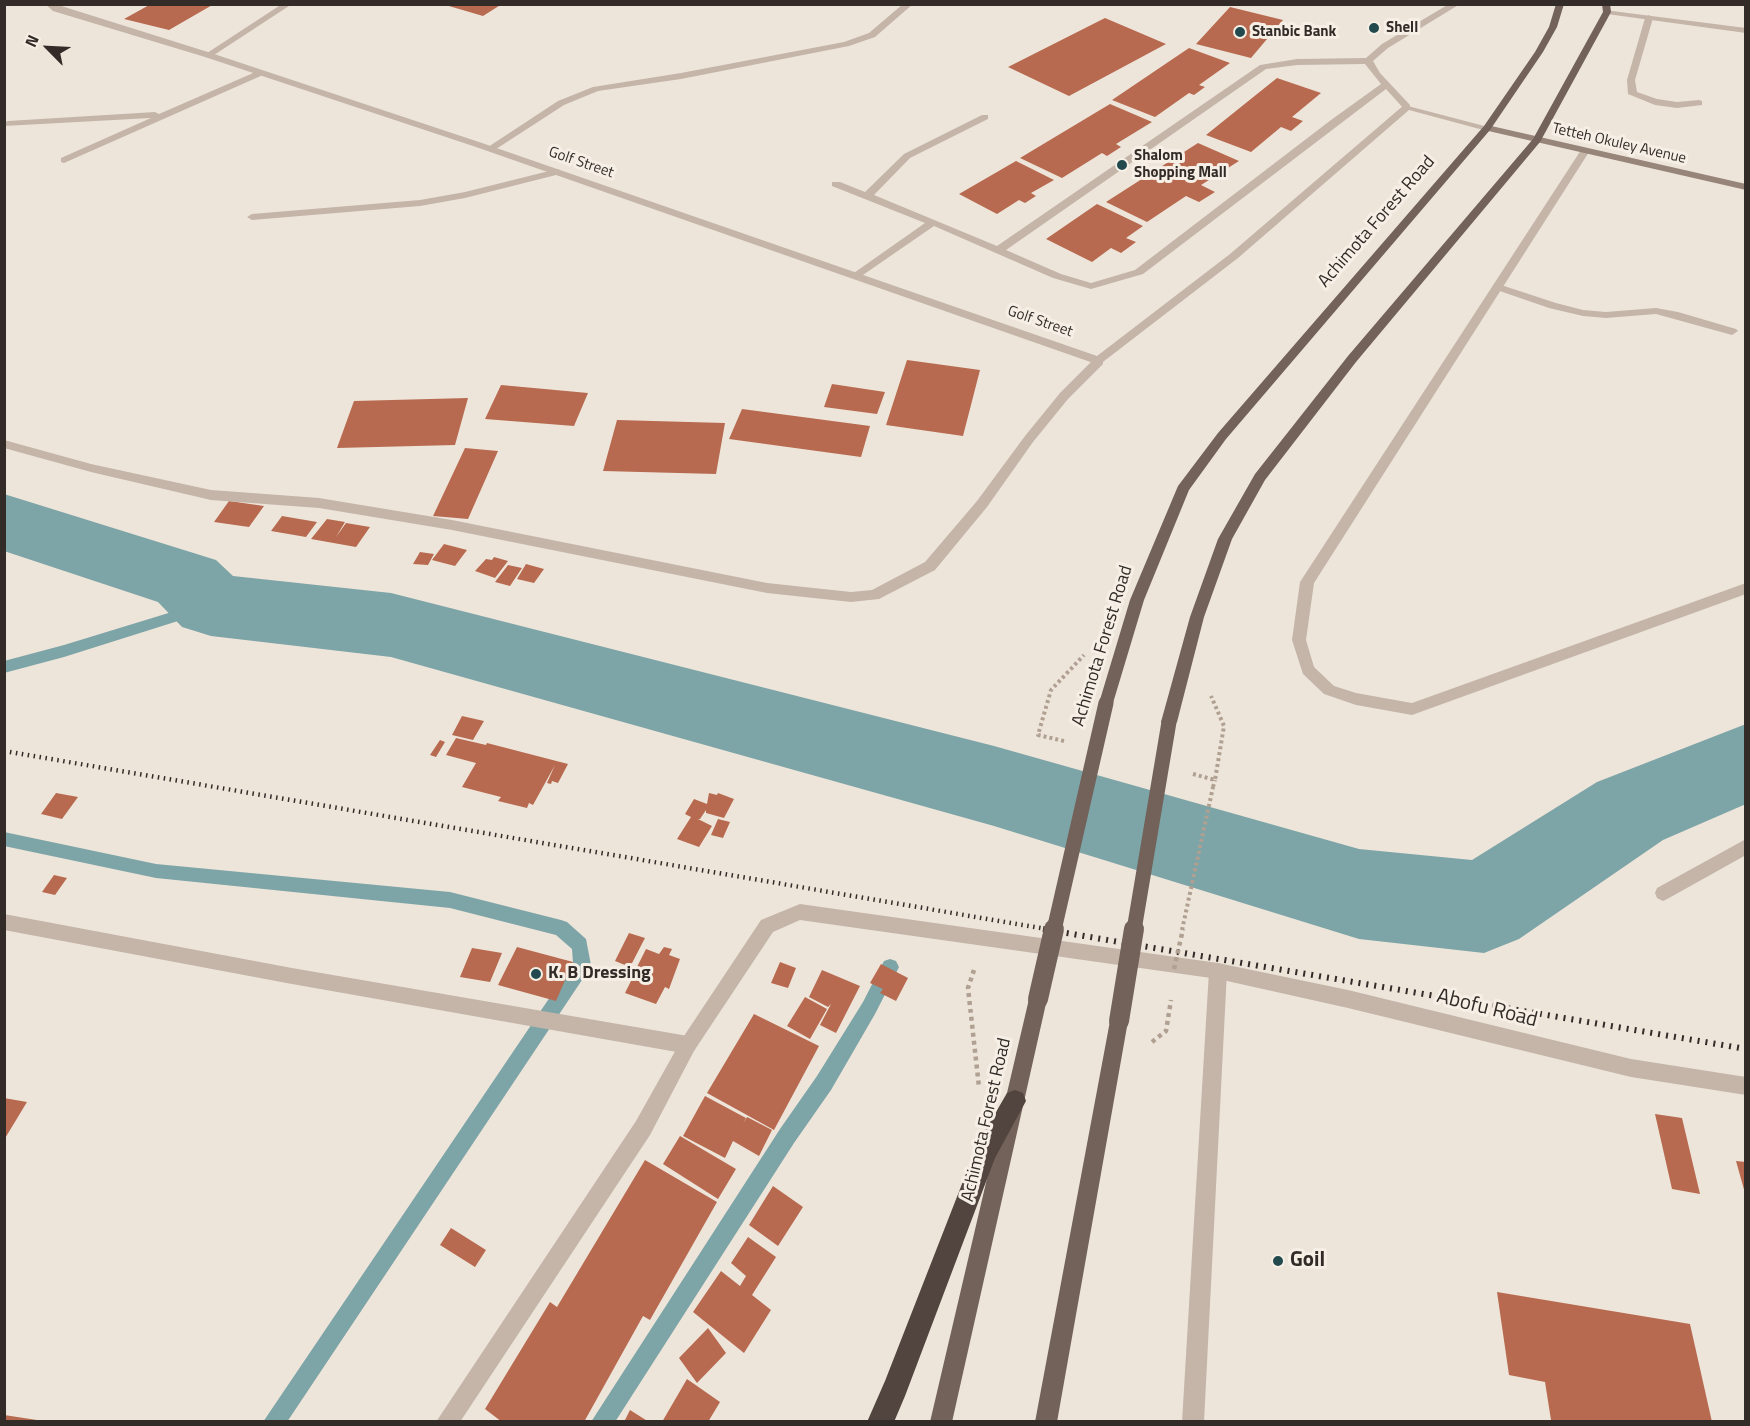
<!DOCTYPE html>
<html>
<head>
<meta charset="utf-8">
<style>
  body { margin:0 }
  #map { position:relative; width:1750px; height:1426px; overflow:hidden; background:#eee5da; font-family:"Titillium Web",sans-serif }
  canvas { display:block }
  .frame { position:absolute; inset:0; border:6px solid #322b27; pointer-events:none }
  .north { position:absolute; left:18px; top:18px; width:60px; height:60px; -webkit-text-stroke:4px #f6efe6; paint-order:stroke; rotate:294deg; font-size:16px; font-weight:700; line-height:24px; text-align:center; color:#322b27 }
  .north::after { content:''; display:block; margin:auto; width:21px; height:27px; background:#322b27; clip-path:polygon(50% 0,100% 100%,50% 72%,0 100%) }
</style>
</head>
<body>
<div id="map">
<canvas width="1750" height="1426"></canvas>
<div class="frame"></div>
<div class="north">N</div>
</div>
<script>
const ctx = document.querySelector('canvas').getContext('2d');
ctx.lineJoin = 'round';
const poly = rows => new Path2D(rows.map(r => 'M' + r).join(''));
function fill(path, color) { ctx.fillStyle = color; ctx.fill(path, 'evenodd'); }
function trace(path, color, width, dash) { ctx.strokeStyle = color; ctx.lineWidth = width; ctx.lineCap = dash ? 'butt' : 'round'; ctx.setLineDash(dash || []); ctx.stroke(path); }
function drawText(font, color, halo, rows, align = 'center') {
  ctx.font = font + ' "Titillium Web",sans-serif'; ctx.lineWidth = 6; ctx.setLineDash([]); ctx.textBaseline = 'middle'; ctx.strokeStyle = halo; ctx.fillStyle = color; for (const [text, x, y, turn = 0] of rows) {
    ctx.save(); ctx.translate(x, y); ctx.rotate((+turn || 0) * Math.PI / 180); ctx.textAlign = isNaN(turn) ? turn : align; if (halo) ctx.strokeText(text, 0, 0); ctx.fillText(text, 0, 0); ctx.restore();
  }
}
fill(poly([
  [211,600,216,601,218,605,216,609,64,657,4,673,4,661,64,645,211,600],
  [4,832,156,864,450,892,561,920,567,922,586,939,591,965,588,971,287,1422,263,1422,573,963,572,949,556,935,450,908,156,878,4,846,4,832],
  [890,959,896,961,899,967,896,973,875,1014,831,1090,794,1143,615,1422,591,1422,780,1129,817,1076,863,1002,884,961,890,959]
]), '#7da4a7');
fill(poly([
  [4,494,216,560,233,576,391,593,994,746,1359,849,1472,860,1597,782,1746,724,1746,804,1663,840,1519,939,1484,953,1359,939,994,826,391,657,211,636,182,627,158,602,4,551,4,494]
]), '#7da4a7');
fill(poly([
  [151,4,214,4,169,30,124,19],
  [442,4,502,4,483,16],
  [1230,7,1283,20,1251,58,1196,44],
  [1105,18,1166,44,1069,96,1008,67],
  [1189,48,1230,63,1199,85,1205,87,1194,95,1189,93,1155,117,1112,100],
  [1277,78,1321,93,1292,117,1303,121,1291,131,1281,127,1251,152,1206,135],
  [1110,104,1152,122,1116,144,1121,147,1107,156,1102,153,1062,178,1020,158],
  [1198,143,1239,161,1201,185,1215,192,1199,202,1186,196,1147,222,1106,202],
  [1016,161,1054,180,1031,193,1036,196,1025,203,1019,200,997,214,959,194],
  [1097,204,1143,226,1126,238,1136,242,1121,253,1111,248,1092,262,1046,239],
  [907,360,980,370,963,436,886,425],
  [832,384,885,392,877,414,824,407],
  [501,385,588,393,574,426,485,419],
  [468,398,455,445,337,448,354,401],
  [742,409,870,426,861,457,729,439],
  [617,420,725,423,716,474,603,471],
  [465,448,498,451,468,519,433,516],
  [229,501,264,506,249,527,214,522],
  [282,516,317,522,306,537,271,531],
  [327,519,345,522,336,537,346,523,370,527,356,547,311,539],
  [444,544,467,550,455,566,432,560],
  [420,552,434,554,428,565,413,564],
  [494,557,508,561,495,578,475,571,486,559,492,560],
  [526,564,544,569,534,583,517,579],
  [508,565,522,568,510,586,495,582],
  [462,716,484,721,473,740,452,735],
  [456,738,486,745,487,743,568,764,558,783,552,781,551,784,547,783,555,765,533,805,529,803,527,808,498,801,501,797,462,787,476,763,446,755],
  [440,740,445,742,436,757,430,755],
  [56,793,78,797,62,819,41,814],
  [709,793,717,795,718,793,734,799,724,818,706,813,706,810,700,819,698,819,712,826,699,847,677,839,691,817,685,814,694,799,707,804],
  [718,819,730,822,723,838,711,835],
  [54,875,67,878,55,895,42,892],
  [629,933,645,938,630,967,615,961],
  [517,947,573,962,556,1001,498,985],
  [664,947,672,949,669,955,680,959,669,989,665,987,656,1004,625,993,633,977,630,976,634,968,636,969,646,949,659,954],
  [472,948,502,953,490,982,460,977],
  [780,962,796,968,788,988,771,983],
  [881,964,908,978,896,1001,880,993,883,989,870,983],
  [822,970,860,986,836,1033,820,1025,831,1004,828,1007,809,997],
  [805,997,827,1009,810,1039,787,1026],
  [754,1014,819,1046,774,1130,707,1093],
  [705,1096,746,1118,743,1124,747,1117,772,1130,759,1156,733,1141,725,1158,683,1136],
  [4,1098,27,1102,4,1140],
  [1655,1114,1682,1118,1700,1194,1672,1189],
  [680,1136,736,1169,718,1199,663,1164],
  [645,1160,717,1202,650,1320,643,1316,584,1422,502,1422,485,1409,550,1302,557,1307],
  [1736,1161,1746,1162,1746,1193,1745,1193],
  [773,1186,803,1207,778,1246,749,1225],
  [451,1228,486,1250,475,1267,440,1245],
  [748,1237,776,1257,752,1295,771,1310,744,1353,693,1312,721,1271,740,1286,746,1276,731,1263],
  [1497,1292,1690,1324,1712,1422,1551,1420,1545,1382,1509,1375],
  [708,1328,726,1353,697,1383,679,1358],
  [687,1379,720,1402,708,1422,662,1422],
  [630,1410,649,1422,624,1422],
  [4,1415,37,1420,37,1422,4,1422]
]), '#b76a4f');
trace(poly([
  [1064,741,1038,735,1051,690,1084,655],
  [1193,774,1215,780,1224,726,1211,696],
  [1213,787,1215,780]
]), '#b0a092', 4, [3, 3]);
trace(poly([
  [974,970,968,988,979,1087],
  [1152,1042,1166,1031,1171,1000]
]), '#b0a092', 4.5, [4, 4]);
fill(poly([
  [282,4,292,4,211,57,204,55,282,4],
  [903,4,913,4,875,37,849,46,681,79,598,91,564,105,493,151,485,149,558,101,593,87,681,73,844,42,869,33,903,4],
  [1449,4,1460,4,1388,48,1373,61,1380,73,1410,105,1410,109,1404,109,1386,89,1143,274,1091,289,1053,278,934,226,860,277,852,277,851,275,925,223,832,186,832,182,840,182,865,192,904,154,982,115,988,115,988,119,910,158,874,195,997,246,1260,65,1297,59,1366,58,1382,44,1449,4],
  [1365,64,1381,84,1331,120,1135,270,1091,283,1061,274,1006,250,1266,69,1297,65,1365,64],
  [1649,15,1653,18,1635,80,1637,92,1657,99,1677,102,1699,100,1702,101,1702,105,1677,108,1655,105,1628,94,1627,80,1645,18,1649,15],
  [260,70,264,73,263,75,64,163,61,162,61,158,151,118,4,126,5,122,8,121,155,112,159,114,260,70],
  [557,169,560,170,560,174,465,198,420,206,252,220,247,217,252,214,420,200,465,192,557,169],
  [1498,284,1556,303,1583,310,1606,312,1656,308,1678,312,1736,329,1738,331,1732,335,1656,314,1606,318,1583,316,1549,308,1494,289,1494,285,1498,284],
  [1099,357,1103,358,1103,364,1068,399,1033,442,987,507,935,570,879,599,851,602,767,593,452,530,319,508,211,500,91,472,4,448,4,440,91,464,211,490,319,498,452,520,767,583,851,592,872,590,925,562,977,501,1025,436,1060,393,1095,358,1099,357],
  [4,914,292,968,688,1036,694,1039,697,1045,694,1051,688,1054,292,984,4,930,4,914],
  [1218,963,1224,965,1227,971,1204,1422,1182,1422,1209,971,1212,965,1218,963]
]), '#c4b5a8');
fill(poly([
  [45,4,55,4,211,53,482,143,1097,356,1230,254,1404,105,1492,128,1487,131,1409,110,1238,258,1099,365,476,147,205,57,53,11,45,4],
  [1604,10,1746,28,1746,33,1607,14,1604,14,1604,10],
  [1581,150,1589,152,1314,583,1306,640,1314,667,1334,686,1356,693,1412,703,1746,583,1746,594,1412,715,1356,705,1324,694,1303,674,1292,640,1300,582,1581,150],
  [1746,839,1746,855,1669,898,1663,901,1657,898,1655,893,1657,888,1746,839],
  [800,904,1218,963,1348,990,1631,1059,1746,1077,1746,1095,1631,1077,1348,1008,1218,979,800,920,773,932,694,1051,650,1135,460,1422,436,1422,636,1121,682,1039,761,920,800,904]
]), '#c4b5a8');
fill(poly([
  [1487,125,1746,184,1746,190,1484,130,1484,126,1487,125]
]), '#978579');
fill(poly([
  [1556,4,1564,4,1557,27,1543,52,1490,130,1226,439,1189,490,1144,600,1113,703,1111,707,1106,709,1101,707,1099,703,1130,600,1178,486,1218,433,1484,126,1535,52,1549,27,1556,4],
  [1602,4,1610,4,1611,12,1540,142,1356,362,1265,480,1232,539,1204,617,1177,722,1174,726,1169,728,1164,726,1161,722,1190,617,1218,539,1255,474,1348,356,1533,139,1603,12,1602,4],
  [1038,990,1044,993,1047,999,952,1422,930,1422,1029,999,1032,993,1038,990],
  [1119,1012,1125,1015,1128,1021,1057,1422,1035,1422,1110,1021,1113,1015,1119,1012]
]), '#72625a');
fill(poly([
  [1015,1090,1023,1093,1026,1101,995,1158,905,1396,894,1422,867,1422,885,1381,978,1143,1007,1093,1015,1090]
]), '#52453f');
trace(poly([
  [4,751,1052,930]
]), '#322b27', 4.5, [1.5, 4.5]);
trace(poly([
  [1043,929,1746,1049]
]), '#322b27', 6, [2, 6]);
trace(poly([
  [1182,930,1213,787]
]), '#b0a092', 4, [3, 3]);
trace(poly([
  [1174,969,1183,929]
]), '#b0a092', 4.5, [4, 4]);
trace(poly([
  [1054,930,1106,703],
  [1134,930,1169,722]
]), '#72625a', 15);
trace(poly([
  [1038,999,1054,929],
  [1119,1021,1134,929]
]), '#72625a', 20);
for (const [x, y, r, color] of [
  [1374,28,6,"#224a4e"],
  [1240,32,6,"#224a4e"],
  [1122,165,6,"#224a4e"],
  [536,974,6,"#224a4e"],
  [1278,1261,6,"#224a4e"]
]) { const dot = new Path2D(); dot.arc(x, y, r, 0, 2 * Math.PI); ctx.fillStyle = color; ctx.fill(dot); trace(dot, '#f6efe6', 2); }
drawText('bold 15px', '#322b27', '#f6efe6', [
  ["Shell",1386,28],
  ["Stanbic Bank",1252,32],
  ["Shalom",1134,156],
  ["Shopping Mall",1134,173]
], 'left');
drawText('15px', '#322b27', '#f6efe6', [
  ["Tetteh Okuley Avenue",1619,144,13],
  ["Golf Street",581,163,19],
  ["Golf Street",1040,322,19]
]);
drawText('18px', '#322b27', '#f6efe6', [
  ["Achimota Forest Road",1377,222,-49],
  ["Achimota Forest Road",1103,646,-73],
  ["Achimota Forest Road",987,1120,-77]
]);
drawText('bold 18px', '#322b27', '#f6efe6', [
  ["K. B Dressing",548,974]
], 'left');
drawText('21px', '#322b27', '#f6efe6', [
  ["Abofu Road",1487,1009,14]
]);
drawText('bold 21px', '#322b27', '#f6efe6', [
  ["Goil",1290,1261]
], 'left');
</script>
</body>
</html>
